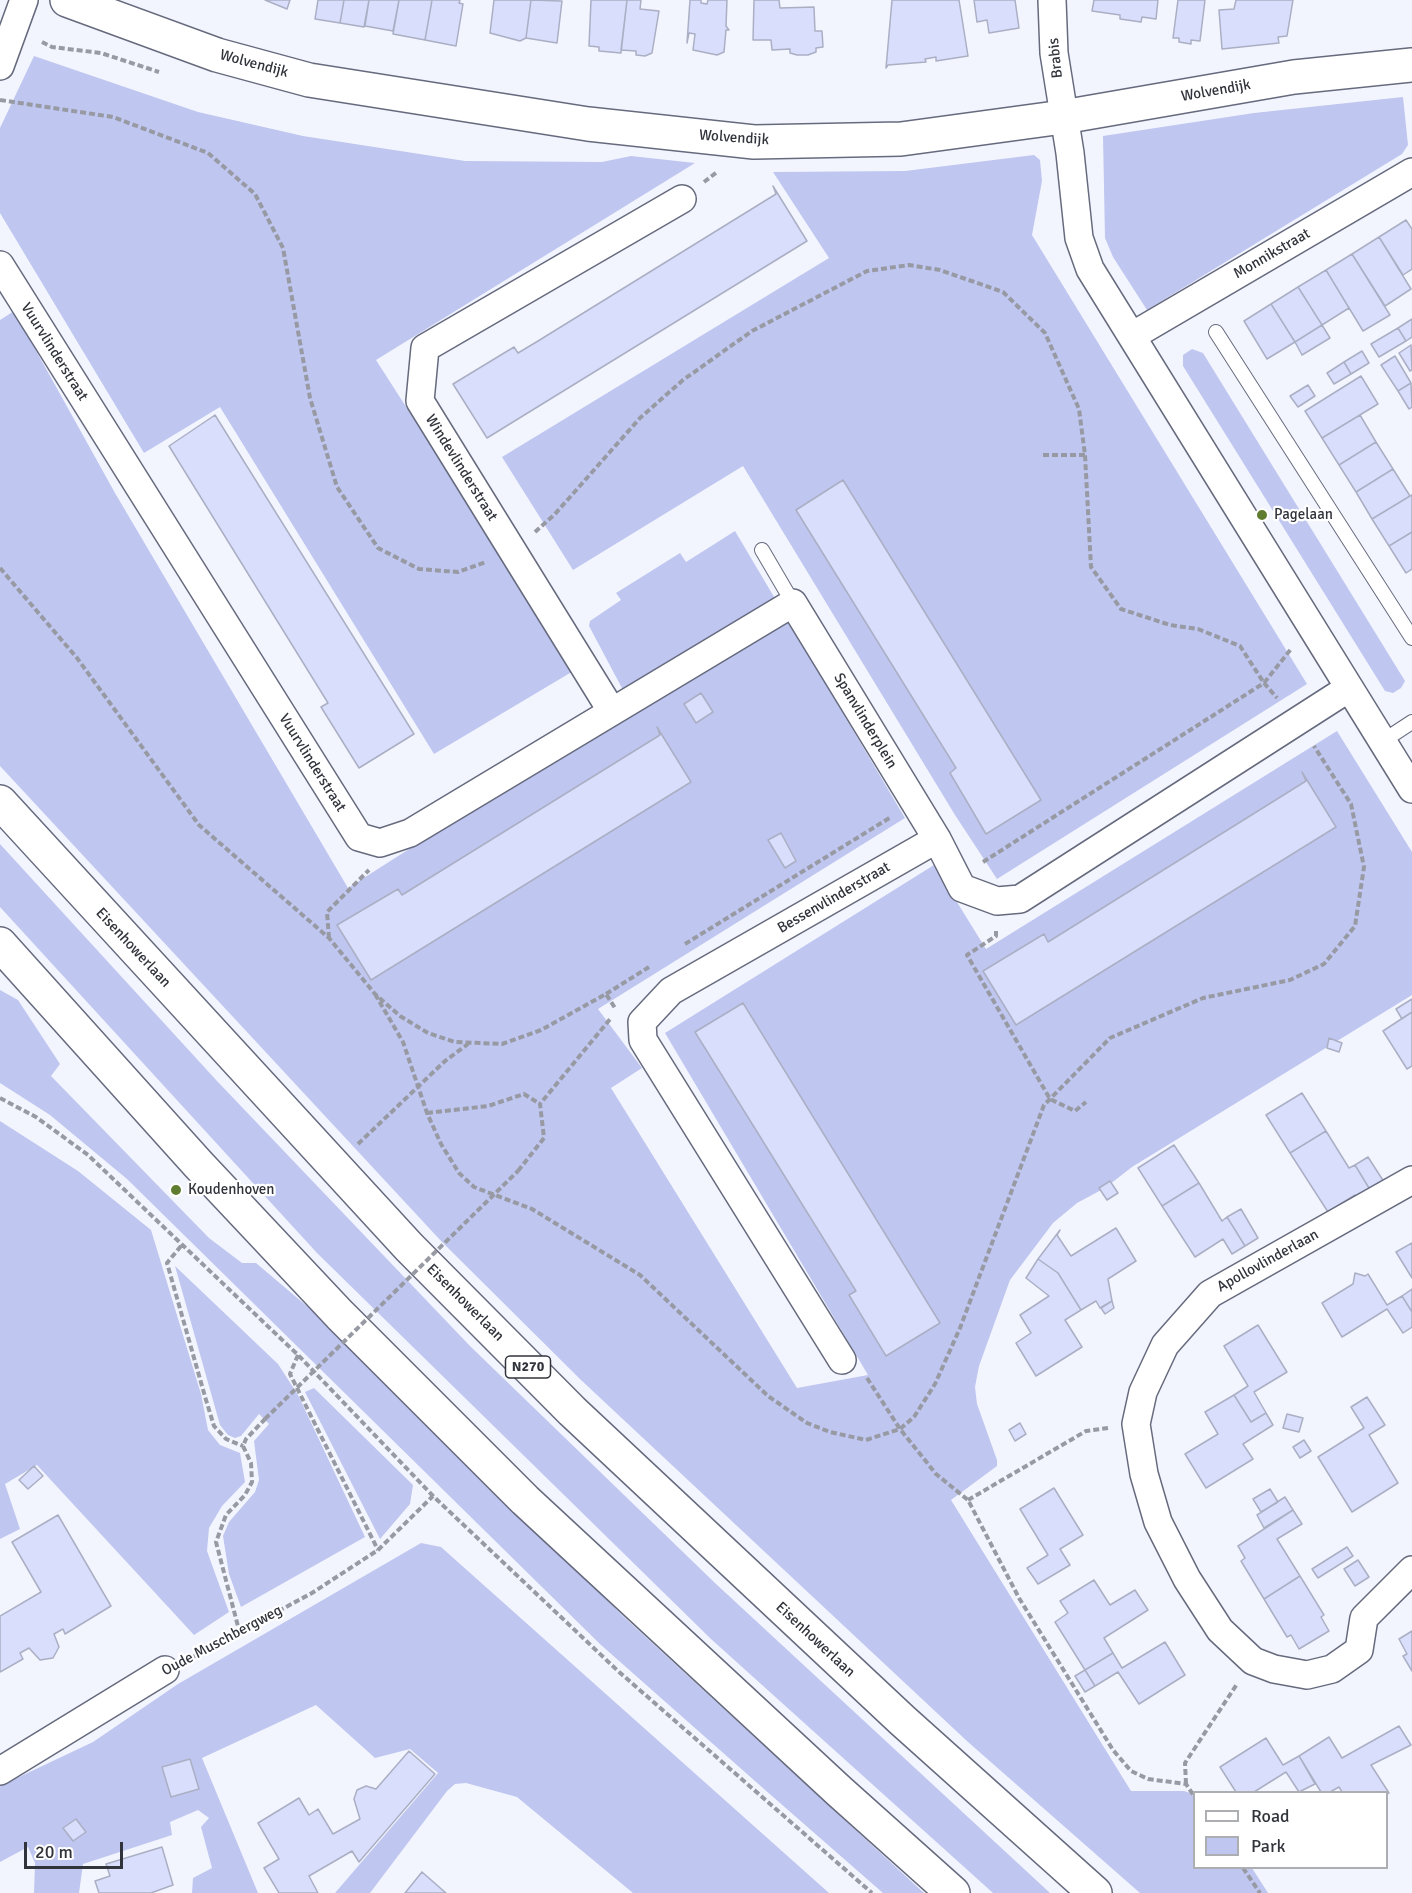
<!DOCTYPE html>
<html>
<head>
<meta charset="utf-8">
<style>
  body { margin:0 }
  #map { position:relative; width:1412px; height:1893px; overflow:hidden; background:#f3f5fe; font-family:Signika,sans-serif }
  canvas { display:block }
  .legend { position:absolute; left:1193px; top:1791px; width:195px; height:78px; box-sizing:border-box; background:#fff; border:2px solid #adaeb1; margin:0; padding:8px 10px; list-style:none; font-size:18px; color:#32343c }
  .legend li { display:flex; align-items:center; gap:12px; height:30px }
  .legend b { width:30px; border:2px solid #adaeb1 }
  .scale { position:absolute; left:24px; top:1842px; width:99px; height:27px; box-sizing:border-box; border:3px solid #32343c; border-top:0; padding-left:8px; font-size:18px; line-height:21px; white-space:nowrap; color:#32343c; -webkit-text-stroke:4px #fff; paint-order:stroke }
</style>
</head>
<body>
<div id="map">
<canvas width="1412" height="1893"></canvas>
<ul class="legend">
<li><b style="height:8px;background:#fff"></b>Road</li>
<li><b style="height:16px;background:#bfc6f0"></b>Park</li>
</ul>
<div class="scale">20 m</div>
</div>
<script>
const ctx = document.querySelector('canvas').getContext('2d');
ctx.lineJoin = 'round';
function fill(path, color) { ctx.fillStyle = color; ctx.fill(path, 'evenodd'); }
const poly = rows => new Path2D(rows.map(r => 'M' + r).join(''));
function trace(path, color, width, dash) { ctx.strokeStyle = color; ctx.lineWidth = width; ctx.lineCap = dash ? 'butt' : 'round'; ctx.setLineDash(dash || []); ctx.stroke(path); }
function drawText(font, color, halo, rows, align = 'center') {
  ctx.font = font + ' Signika,sans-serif'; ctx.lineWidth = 4.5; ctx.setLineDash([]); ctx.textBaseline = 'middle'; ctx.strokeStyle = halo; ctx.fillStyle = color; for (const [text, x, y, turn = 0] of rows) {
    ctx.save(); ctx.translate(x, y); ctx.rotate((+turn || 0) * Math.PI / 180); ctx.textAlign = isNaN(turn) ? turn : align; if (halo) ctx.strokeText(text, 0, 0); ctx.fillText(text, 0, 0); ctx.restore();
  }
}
fill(poly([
  [34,56,198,112,303,136,465,161,602,162,631,156,695,163,376,360,575,670,434,754,220,407,144,453,0,213,0,128],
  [1403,97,1408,145,1402,154,1147,310,1113,257,1105,238,1103,136,1254,113],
  [1034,155,1040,160,1042,181,1032,235,1307,684,997,879,955,815,743,466,573,570,502,457,829,258,773,172,905,171],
  [14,311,115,493,348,888,632,707,589,626,590,621,621,600,616,593,680,553,686,562,735,531,905,818,598,1009,642,1068,611,1088,797,1388,868,1375,665,1033,934,865,986,949,1337,731,1412,852,1412,995,1132,1167,1105,1188,1077,1203,1053,1223,1010,1280,979,1366,975,1387,977,1404,997,1460,997,1466,951,1500,1131,1791,1184,1791,1194,1794,1194,1868,1252,1868,1268,1893,1140,1893,968,1742,581,1380,442,1242,0,766,0,320],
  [1192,349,1203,353,1405,681,1401,688,1393,693,1385,691,1183,366,1183,355],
  [0,844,217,1081,470,1346,715,1583,1050,1893,993,1893,711,1639,317,1253,0,907],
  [0,990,18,1000,60,1064,51,1076,209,1238,242,1263,256,1263,328,1324,625,1618,924,1893,883,1893,764,1789,601,1645,127,1179,50,1115,0,1083],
  [0,1121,78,1171,151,1230,201,1394,208,1430,220,1445,240,1453,245,1482,222,1506,209,1528,207,1551,229,1612,194,1635,37,1465,5,1484,20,1529,0,1539],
  [175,1266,278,1364,298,1395,365,1537,241,1607,229,1574,223,1536,229,1522,255,1492,259,1480,254,1441,269,1424,259,1414,241,1436,235,1438,228,1435,220,1425],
  [314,1388,413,1485,410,1504,380,1539,305,1392],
  [421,1543,441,1547,829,1893,633,1893,517,1797,466,1783,455,1784,447,1791,370,1893,335,1893,438,1773,410,1749,375,1758,316,1705,202,1758,258,1893,192,1893,193,1878,212,1868,201,1827,209,1818,198,1810,170,1822,172,1835,83,1864,79,1893,34,1893,35,1863,28,1847,0,1862,0,1786,93,1742,178,1684]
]), '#bfc6f0');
const building = poly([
  [265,0,290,0,287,9,265,0],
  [318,0,344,0,340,23,315,19,318,0],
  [344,0,369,0,364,27,340,23,344,0],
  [369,0,399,0,393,31,365,26,369,0],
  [399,0,432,0,425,40,393,34,399,0],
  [432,0,460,0,459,3,463,4,456,46,425,40,432,0],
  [494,0,531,0,526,38,520,41,490,33,494,0],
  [531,0,562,1,557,43,526,38,531,0],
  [591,0,627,0,621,53,599,51,599,47,589,46,591,0],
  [627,0,641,0,640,9,659,11,652,53,645,56,636,55,636,51,621,50,627,0],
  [690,0,701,0,701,3,707,4,708,0,727,0,726,26,729,30,726,30,724,52,717,55,693,50,695,34,689,33,687,43,690,0],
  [754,0,779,0,780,8,814,7,815,31,822,31,823,47,816,48,816,52,808,55,797,55,790,53,790,49,772,50,771,40,753,40,754,0],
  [892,0,959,0,968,56,936,61,936,57,925,59,926,62,888,65,886,68,892,0],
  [974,0,1015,0,1019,28,989,33,987,20,977,22,974,0],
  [1094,0,1158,0,1156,19,1142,17,1141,22,1120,19,1120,15,1092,11,1094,0],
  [1178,0,1205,0,1200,41,1191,40,1191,44,1179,42,1179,38,1173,38,1178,0],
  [1236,0,1293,0,1287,36,1278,37,1279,43,1222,49,1219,10,1234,9,1236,0],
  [773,186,807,241,487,438,453,384,514,347,518,353,538,341,776,194,773,186],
  [1406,220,1412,229,1412,269,1403,275,1379,237,1406,220],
  [1379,237,1411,289,1385,306,1352,254,1379,237],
  [1352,254,1390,315,1363,331,1326,270,1352,254],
  [1326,270,1349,308,1322,325,1298,287,1326,270],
  [1298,287,1322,325,1295,342,1271,304,1298,287],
  [1271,304,1295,342,1267,359,1244,321,1271,304],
  [1412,319,1412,337,1406,341,1398,328,1412,319],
  [1322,325,1330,338,1302,355,1295,342,1322,325],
  [1398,328,1406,341,1379,357,1371,344,1398,328],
  [1411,345,1412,370,1410,371,1399,353,1411,345],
  [1362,351,1369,363,1351,374,1344,362,1362,351],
  [1395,356,1411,383,1398,391,1381,365,1395,356],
  [1344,362,1351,374,1334,384,1327,373,1344,362],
  [1361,376,1378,404,1322,438,1305,411,1361,376],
  [1411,383,1412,407,1409,409,1398,391,1411,383],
  [1308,385,1315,396,1298,407,1290,396,1308,385],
  [215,415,414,734,359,768,321,707,328,703,169,446,215,415],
  [1360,415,1376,442,1339,465,1322,438,1360,415],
  [1376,442,1393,469,1356,492,1339,465,1376,442],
  [1393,469,1410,496,1372,519,1356,492,1393,469],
  [843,480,1041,800,986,834,950,773,956,768,796,510,843,480],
  [1412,495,1412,532,1389,546,1372,519,1412,495],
  [1412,532,1412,569,1406,573,1389,546,1412,532],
  [701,693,713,712,696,723,684,704,701,693],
  [657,727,691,782,371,980,337,925,398,889,402,895,660,735,657,727],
  [1302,772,1336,827,1016,1025,983,971,1044,934,1048,942,1306,781,1302,772],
  [781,833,796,861,785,868,768,840,781,833],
  [1412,999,1412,1012,1402,1019,1396,1009,1412,999],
  [743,1003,940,1323,886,1356,849,1295,856,1291,695,1032,743,1003],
  [1412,1012,1412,1066,1407,1069,1383,1031,1412,1012],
  [1329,1038,1342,1043,1339,1052,1327,1048,1329,1038],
  [1302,1093,1326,1131,1290,1153,1266,1115,1302,1093],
  [1326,1131,1349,1168,1355,1165,1372,1193,1360,1201,1355,1195,1328,1212,1290,1153,1326,1131],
  [1174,1145,1199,1183,1162,1206,1138,1168,1174,1145],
  [1368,1157,1386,1185,1372,1193,1355,1165,1368,1157],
  [1110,1181,1118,1193,1107,1200,1099,1188,1110,1181],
  [1199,1183,1222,1221,1227,1217,1245,1246,1232,1254,1223,1239,1195,1257,1162,1206,1199,1183],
  [1241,1209,1258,1238,1245,1246,1227,1217,1241,1209],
  [1116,1228,1136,1261,1108,1279,1112,1301,1100,1308,1096,1301,1081,1310,1058,1273,1038,1259,1060,1230,1057,1235,1071,1256,1116,1228],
  [1412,1243,1412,1278,1396,1252,1412,1243],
  [1038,1259,1058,1273,1081,1310,1065,1320,1082,1347,1036,1376,1016,1343,1031,1333,1020,1315,1049,1296,1026,1278,1038,1259],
  [1355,1273,1365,1276,1368,1274,1387,1305,1402,1296,1412,1312,1412,1327,1403,1333,1387,1309,1342,1337,1322,1303,1353,1284,1355,1273],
  [1412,1289,1412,1312,1402,1296,1412,1289],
  [1112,1301,1114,1308,1105,1314,1101,1308,1112,1301],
  [1258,1325,1287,1372,1254,1392,1273,1425,1266,1413,1251,1422,1234,1395,1248,1386,1224,1346,1258,1325],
  [1234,1395,1251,1422,1266,1413,1273,1425,1243,1444,1253,1459,1206,1488,1185,1454,1218,1434,1205,1412,1234,1395],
  [1367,1397,1385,1425,1369,1435,1398,1483,1352,1512,1318,1457,1364,1428,1351,1407,1367,1397],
  [1287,1414,1303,1418,1299,1432,1283,1428,1287,1414],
  [1020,1423,1026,1434,1015,1441,1009,1430,1020,1423],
  [1304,1440,1311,1451,1300,1458,1293,1447,1304,1440],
  [34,1466,43,1476,28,1489,19,1480,34,1466],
  [1054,1488,1083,1535,1060,1549,1070,1565,1038,1584,1027,1568,1048,1555,1020,1509,1054,1488],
  [1270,1489,1278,1502,1261,1512,1253,1499,1270,1489],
  [1285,1497,1293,1510,1264,1528,1257,1515,1285,1497],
  [1293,1510,1302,1524,1277,1539,1300,1576,1264,1599,1241,1561,1245,1558,1238,1546,1293,1510],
  [58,1515,111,1606,65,1634,63,1629,54,1634,59,1647,53,1658,40,1660,29,1648,20,1653,23,1659,0,1672,0,1616,41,1592,12,1542,58,1515],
  [1347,1547,1353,1556,1318,1578,1312,1569,1347,1547],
  [1358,1560,1369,1577,1355,1586,1344,1569,1358,1560],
  [1300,1576,1324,1615,1321,1617,1329,1631,1299,1649,1291,1635,1287,1637,1264,1599,1300,1576],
  [1094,1580,1110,1605,1135,1590,1148,1610,1104,1638,1113,1653,1085,1670,1055,1622,1068,1613,1060,1601,1094,1580],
  [1412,1631,1412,1671,1403,1656,1407,1654,1399,1639,1412,1631],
  [1165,1642,1185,1675,1139,1704,1118,1672,1095,1686,1085,1670,1113,1653,1122,1668,1165,1642],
  [1085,1670,1095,1686,1085,1692,1075,1676,1085,1670],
  [1399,1726,1411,1745,1371,1765,1389,1793,1386,1795,1386,1792,1342,1792,1339,1787,1330,1792,1321,1792,1299,1756,1329,1737,1342,1758,1399,1726],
  [1266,1738,1283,1765,1299,1756,1315,1784,1299,1792,1286,1772,1254,1792,1236,1792,1220,1767,1266,1738],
  [409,1751,435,1774,359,1862,352,1851,309,1876,318,1893,279,1893,264,1868,279,1859,258,1823,299,1798,309,1815,318,1809,333,1834,360,1819,354,1799,357,1790,366,1786,376,1789,409,1751],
  [190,1759,199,1789,171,1797,162,1767,190,1759],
  [76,1819,86,1832,73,1841,63,1828,76,1819],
  [162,1847,173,1885,151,1893,99,1893,95,1881,110,1876,106,1864,162,1847],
  [422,1872,446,1893,405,1893,422,1872]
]);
fill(building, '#d8defc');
trace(building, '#abafc4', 1.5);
const lane = poly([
  [1216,332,1412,638],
  [762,550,793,603],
  [1383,741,1412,722]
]);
const street = poly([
  [1052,0,1054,53,1070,153,1079,238,1090,269,1412,789],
  [0,66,24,0],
  [0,265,359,837,380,843,410,833,793,603,937,839],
  [1132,336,1412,172],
  [611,710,420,401,425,348,682,199],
  [1412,1180,1210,1294,1165,1345,1143,1392,1136,1424,1144,1474,1158,1522,1187,1579,1220,1630,1253,1661,1274,1669,1307,1675,1332,1669,1359,1650,1364,1618,1412,1570],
  [842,1360,643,1040,642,1022,671,991,937,839,962,888,997,901,1020,899,1349,688],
  [0,1771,165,1670]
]);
const secondary = poly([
  [67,0,217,55,309,80,588,124,754,142,901,139,1063,117,1294,77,1412,65]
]);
const primary = poly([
  [0,802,409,1247,572,1411,902,1720,1095,1893],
  [0,944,198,1164,340,1315,525,1500,839,1791,953,1893]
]);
trace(lane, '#666a7d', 16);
trace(street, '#666a7d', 30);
trace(secondary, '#666a7d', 36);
trace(primary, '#666a7d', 36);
trace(poly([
  [42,42,52,47,101,53,159,72],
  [0,100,113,117,208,153,255,194,283,248,310,398,337,487,378,548,419,569,458,572,486,562],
  [704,182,717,172],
  [1043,455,1085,455],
  [535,532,555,514,640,418,683,380,752,331,867,271,909,265,940,270,1003,292,1045,333,1079,409,1085,455,1091,567,1121,609,1170,625,1198,629,1240,646,1264,683,1291,649],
  [0,568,77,658,199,825,329,938,375,994,400,1016,428,1033,455,1042,502,1044,541,1030,606,994,615,1008],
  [983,862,1264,683,1277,698],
  [996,931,996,936,967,955,1050,1099,1075,1111,1086,1102],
  [329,938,327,912,369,870],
  [685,944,891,817],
  [375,994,403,1042,427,1113,441,1144,459,1173,474,1187,532,1209,640,1275,768,1396,807,1423,830,1432,866,1440,900,1429,914,1417,935,1384,960,1328,1044,1105,1050,1099,1110,1038,1203,998,1290,980,1324,964,1355,926,1364,867,1351,804,1314,746],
  [606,994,649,967],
  [0,1098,36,1117,88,1155,298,1355,433,1496,618,1671,872,1893],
  [427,1113,488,1106,524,1094,540,1104],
  [358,1144,445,1061,468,1044],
  [518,1171,544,1138,540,1104,611,1018],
  [181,1246,167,1263,206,1400,214,1426,226,1439,243,1446],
  [298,1355,290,1374,378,1550],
  [867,1378,900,1429,936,1474,968,1500,1019,1598,1113,1750,1131,1771,1148,1779,1186,1784,1194,1796],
  [968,1500,1086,1431,1108,1428],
  [240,1634,216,1542,226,1515,245,1495,252,1482,251,1463,243,1446,246,1439,265,1419],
  [191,1658,312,1593,378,1550,433,1496],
  [1186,1784,1185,1763,1237,1684],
  [1243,1868,1260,1893]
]), '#989aa3', 4, [6, 3]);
trace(lane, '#fff', 14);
trace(street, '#fff', 27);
trace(secondary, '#fff', 33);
trace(primary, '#fff', 33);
trace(poly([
  [265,1419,518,1171]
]), '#989aa3', 4, [6, 3]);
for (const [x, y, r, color] of [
  [1262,515,6,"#5f7c31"],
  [176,1190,6,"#5f7c31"]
]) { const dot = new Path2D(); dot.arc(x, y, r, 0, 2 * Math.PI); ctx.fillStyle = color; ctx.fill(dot); trace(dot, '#fff', 2); }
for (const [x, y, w] of [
  [528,1367,45]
]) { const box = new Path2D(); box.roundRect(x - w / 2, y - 11, w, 22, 4.5); ctx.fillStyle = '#fff'; ctx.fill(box); trace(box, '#32343c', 1.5); }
drawText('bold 14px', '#32343c', null, [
  ["N270",528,1367]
]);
drawText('15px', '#32343c', '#fff', [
  ["Brabis",1056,58,-96],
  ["Wolvendijk",254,64,15],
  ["Wolvendijk",1216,91,-10],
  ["Wolvendijk",734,138,4],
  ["Monnikstraat",1272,254,-30],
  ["Vuurvlinderstraat",54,352,58],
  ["Windevlinderstraat",461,468,58],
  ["Spanvlinderplein",865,721,59],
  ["Vuurvlinderstraat",312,763,58],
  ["Bessenvlinderstraat",834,898,-30],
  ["Eisenhowerlaan",133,948,47],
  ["Apollovlinderlaan",1268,1261,-29],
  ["Eisenhowerlaan",465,1303,45],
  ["Eisenhowerlaan",815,1640,43],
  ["Oude Muschbergweg",222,1641,-28]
]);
drawText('15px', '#32343c', '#fff', [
  ["Pagelaan",1274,515],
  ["Koudenhoven",188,1190]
], 'left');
</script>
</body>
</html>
